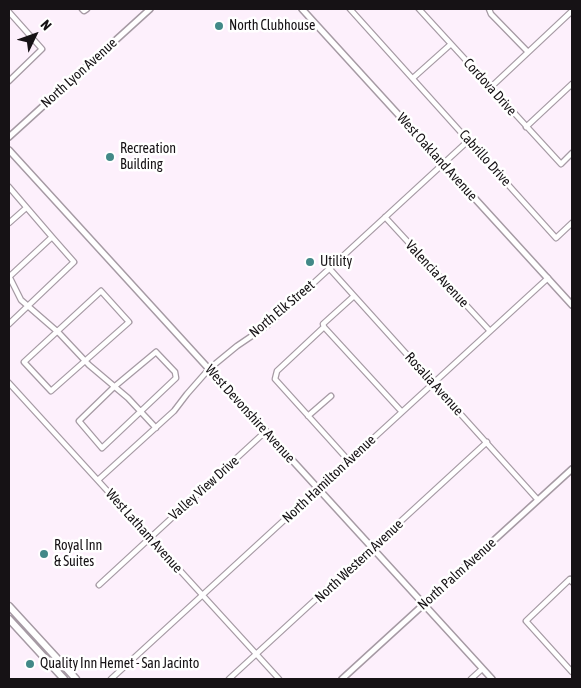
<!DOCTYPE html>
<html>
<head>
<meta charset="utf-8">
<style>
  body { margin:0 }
  #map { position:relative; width:581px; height:688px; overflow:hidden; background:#fdf0fc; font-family:"Asap Condensed",sans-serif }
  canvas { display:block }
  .frame { position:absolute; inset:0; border:10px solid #161215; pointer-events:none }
  .north { position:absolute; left:10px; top:10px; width:50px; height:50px; -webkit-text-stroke:4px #fff; paint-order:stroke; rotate:48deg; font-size:14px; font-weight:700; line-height:20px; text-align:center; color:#161215 }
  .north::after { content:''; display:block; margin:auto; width:18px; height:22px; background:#161215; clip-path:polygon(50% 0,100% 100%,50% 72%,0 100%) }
</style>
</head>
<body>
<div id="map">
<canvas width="581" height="688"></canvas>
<div class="frame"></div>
<div class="north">N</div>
</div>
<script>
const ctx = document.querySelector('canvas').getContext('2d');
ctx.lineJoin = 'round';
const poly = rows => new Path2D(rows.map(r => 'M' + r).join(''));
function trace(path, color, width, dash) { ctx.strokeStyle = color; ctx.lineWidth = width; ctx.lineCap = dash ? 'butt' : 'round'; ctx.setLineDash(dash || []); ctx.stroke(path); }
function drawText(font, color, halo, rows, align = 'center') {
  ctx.font = font + ' "Asap Condensed",sans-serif'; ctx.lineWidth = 5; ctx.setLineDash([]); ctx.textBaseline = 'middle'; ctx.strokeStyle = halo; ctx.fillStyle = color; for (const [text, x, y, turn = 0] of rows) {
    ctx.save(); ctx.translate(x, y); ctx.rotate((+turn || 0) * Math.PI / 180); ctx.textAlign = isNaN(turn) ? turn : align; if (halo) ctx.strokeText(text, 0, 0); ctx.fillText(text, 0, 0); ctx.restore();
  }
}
const minor = poly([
  [82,9,84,11,87,9],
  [350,9,556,238,572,223],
  [419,9,561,164,572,153],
  [489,9,491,14,528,52],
  [9,12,42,49,9,81],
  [413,78,451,44],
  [490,88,572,11],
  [526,127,572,84],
  [9,187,52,237],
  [385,217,490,331],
  [9,223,26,208],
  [329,268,538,500],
  [9,276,21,300,59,333,89,365,128,398,156,428],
  [101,291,129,322,51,391,24,362,101,291],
  [9,324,74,262,52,237,9,277],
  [324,327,402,412],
  [156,352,175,372,176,378,102,448,79,421,114,387,156,352],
  [9,383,279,679],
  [308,416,331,396],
  [349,461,275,379,277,371,324,327,323,324,354,296],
  [98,480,174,411,187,394,209,369,237,346,268,325,469,140],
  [572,582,570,579,526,621,572,672],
  [99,585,266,431],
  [111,679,548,278],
  [229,679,487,442],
  [471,679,482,669]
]);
const tertiary = poly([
  [302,9,572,305],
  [9,137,150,9],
  [9,150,492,679],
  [342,679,572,469]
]);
const primary = poly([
  [9,606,76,679],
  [9,619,64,679]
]);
trace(minor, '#a69aa4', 7);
trace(tertiary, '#a69aa4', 8);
trace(primary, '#a69aa4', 9);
trace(minor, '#fff', 4.5);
trace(tertiary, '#fff', 5);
trace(primary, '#fff', 6);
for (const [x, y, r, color] of [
  [219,26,5,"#428988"],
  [110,157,5,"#428988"],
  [310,262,5,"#428988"],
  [44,554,5,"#428988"],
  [30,664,5,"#428988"]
]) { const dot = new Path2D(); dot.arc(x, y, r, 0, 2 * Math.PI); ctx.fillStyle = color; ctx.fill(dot); trace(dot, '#fff', 2); }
drawText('14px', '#161215', '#fff', [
  ["North Clubhouse",229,26],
  ["Recreation",120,149],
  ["Building",120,165],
  ["Utility",320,262],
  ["Royal Inn",54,546],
  ["& Suites",54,562],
  ["Quality Inn Hemet - San Jacinto",40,664]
], 'left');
drawText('14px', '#161215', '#fff', [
  ["North Lyon Avenue",79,73,-42],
  ["Cordova Drive",490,87,48],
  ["West Oakland Avenue",437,157,48],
  ["Cabrillo Drive",485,158,48],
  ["Valencia Avenue",437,274,47],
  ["North Elk Street",282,309,-40],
  ["Rosalia Avenue",434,384,48],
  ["West Devonshire Avenue",250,414,48],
  ["North Hamilton Avenue",329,479,-43],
  ["Valley View Drive",204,488,-42],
  ["West Latham Avenue",144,531,48],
  ["North Western Avenue",359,561,-43],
  ["North Palm Avenue",457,574,-42]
]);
</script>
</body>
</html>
